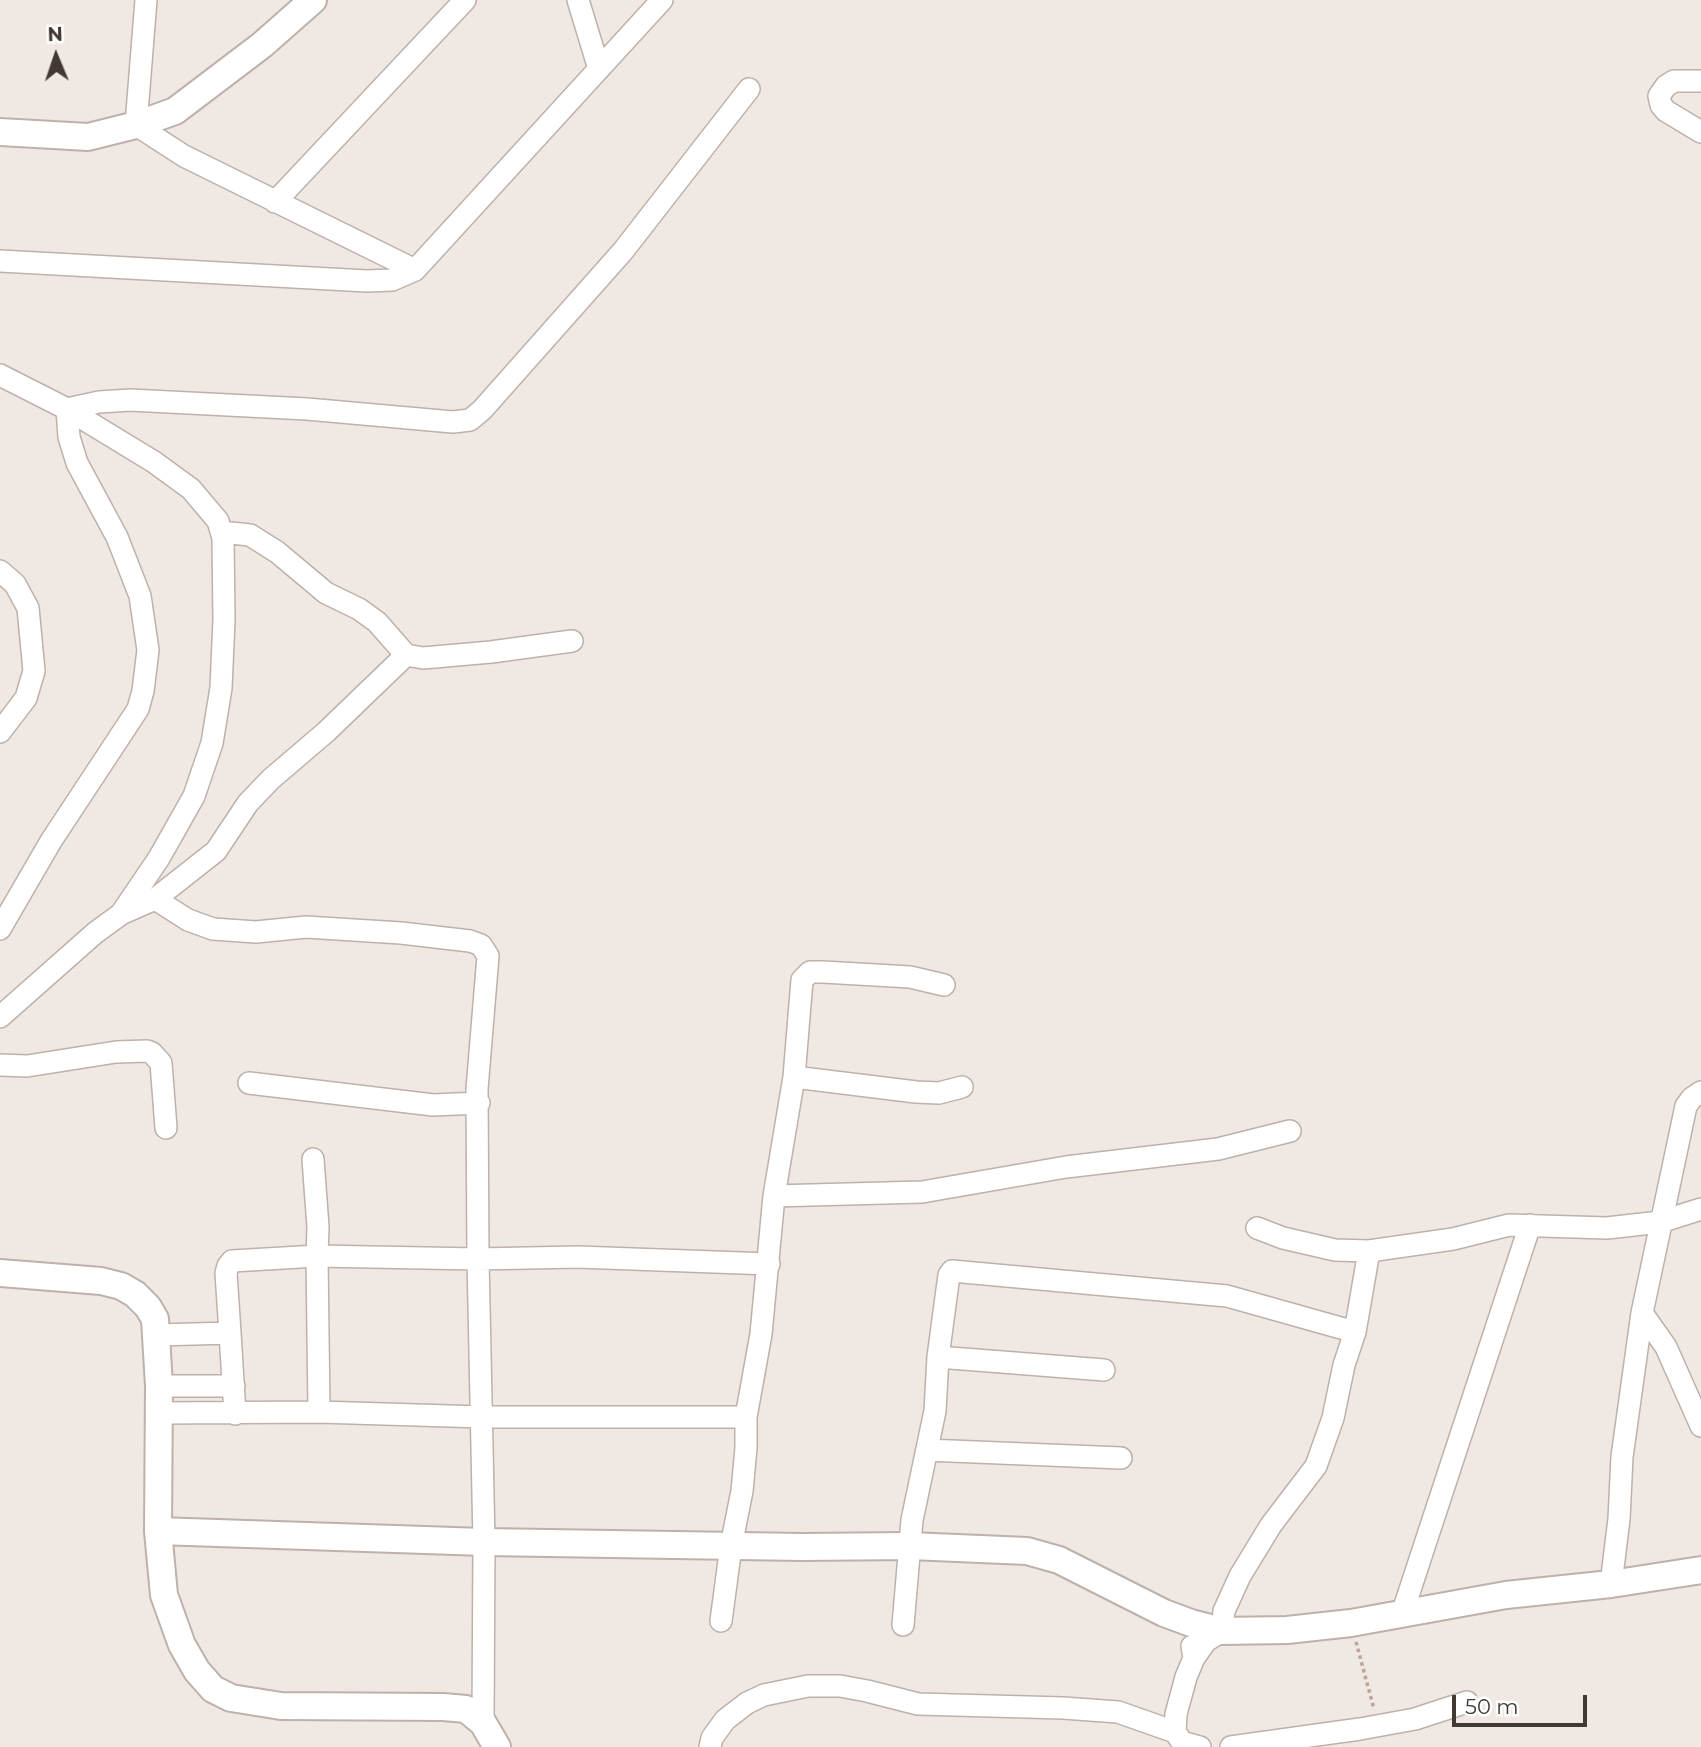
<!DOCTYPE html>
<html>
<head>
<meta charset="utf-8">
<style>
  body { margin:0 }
  #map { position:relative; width:1701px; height:1747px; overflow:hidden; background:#f0e8e3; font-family:Montserrat,sans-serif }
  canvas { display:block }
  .north { position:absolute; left:21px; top:21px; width:70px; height:70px; -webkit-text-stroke:5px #fff; paint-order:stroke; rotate:358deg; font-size:19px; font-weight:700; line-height:28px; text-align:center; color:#423834 }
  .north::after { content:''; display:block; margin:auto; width:24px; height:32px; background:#423834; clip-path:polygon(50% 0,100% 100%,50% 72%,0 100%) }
  .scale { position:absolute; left:1452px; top:1695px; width:135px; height:32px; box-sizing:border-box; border:4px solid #423834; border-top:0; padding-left:9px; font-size:21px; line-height:24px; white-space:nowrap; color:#423834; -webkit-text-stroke:5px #fff; paint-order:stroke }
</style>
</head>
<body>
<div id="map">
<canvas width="1701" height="1747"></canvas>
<div class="north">N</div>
<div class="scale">50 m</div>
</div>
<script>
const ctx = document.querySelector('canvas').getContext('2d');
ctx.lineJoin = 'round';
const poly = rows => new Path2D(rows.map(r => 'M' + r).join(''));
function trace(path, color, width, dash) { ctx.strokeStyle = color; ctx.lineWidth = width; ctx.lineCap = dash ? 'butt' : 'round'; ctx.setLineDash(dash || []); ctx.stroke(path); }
const minor = poly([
  [146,0,136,125,184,156,415,270],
  [578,0,599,69],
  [1701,81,1674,81,1666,86,1659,96,1661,105,1666,111,1701,132],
  [275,202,465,0],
  [0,261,367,281,392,280,415,270,662,0],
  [0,375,67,409,154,462,191,489,218,521,223,538,224,620,221,688,212,743,194,796,159,858,121,914],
  [223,538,231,533,250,535,277,552,326,593,359,609,377,622,406,655,423,658,491,652,572,641],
  [0,571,15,584,28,608,34,671,26,698,0,732],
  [155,899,188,920,213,929,256,932,306,927,401,933,470,941,481,945,488,956,477,1089,478,1259,484,1542,483,1723],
  [0,929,51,841,138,709,143,691,148,650,140,596,117,537,77,463,69,437,67,409,99,402,130,400,307,409,453,422,470,420,482,410,623,251,749,89],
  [0,1017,95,933,121,914,155,899,216,851,248,803,271,779,326,732,406,655],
  [0,1065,27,1066,116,1052,147,1051,152,1053,161,1063,166,1128],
  [794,1077,916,1092,939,1093,962,1087],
  [249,1083,433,1105,479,1103],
  [774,1196,922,1192,1066,1167,1218,1149,1290,1131],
  [1257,1228,1283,1238,1335,1250,1369,1251,1453,1239,1509,1225,1607,1228,1660,1222,1701,1209],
  [1642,1313,1666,1347,1701,1426],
  [230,1333,226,1273,228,1266,232,1261,317,1256,318,1227,313,1159],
  [157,1335,230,1333,235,1414],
  [938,1357,1104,1370],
  [159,1386,234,1386],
  [319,1412,317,1256,478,1259,578,1257,769,1264],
  [159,1413,319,1412,482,1417,746,1417],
  [927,1450,1121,1458],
  [1611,1584,1619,1519,1622,1457,1642,1313,1686,1106,1692,1098,1701,1092],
  [1402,1614,1530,1225],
  [721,1621,731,1546,742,1491,746,1448,746,1417,761,1334,774,1196,794,1077,802,980,810,972,823,972,910,977,944,985],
  [903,1625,912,1520,935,1411,938,1357,949,1275,952,1271,1227,1296,1355,1332],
  [1192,1646,1194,1658,1186,1677,1176,1714,1175,1732,1182,1742,1200,1747],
  [1194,1658,1206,1641,1222,1631,1224,1611,1240,1576,1271,1525,1316,1466,1333,1418,1344,1365,1355,1332,1369,1251],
  [710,1747,712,1738,725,1720,747,1703,764,1695,808,1686,840,1686,867,1691,918,1704,1063,1708,1118,1712,1175,1732],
  [1231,1747,1360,1729,1415,1719,1467,1702]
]);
const tertiary = poly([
  [0,132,88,137,136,125,175,111,262,45,313,0],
  [0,1273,101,1281,121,1286,135,1294,148,1307,155,1319,159,1386,158,1531,164,1595,182,1645,197,1671,213,1689,231,1698,281,1706,443,1707,466,1709,483,1723,497,1747],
  [158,1531,484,1542,802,1547,910,1546,1027,1551,1059,1560,1164,1613,1191,1623,1222,1631,1287,1630,1351,1623,1506,1595,1611,1584,1701,1570]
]);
trace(minor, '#beb1a9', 24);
trace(tertiary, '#beb1a9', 30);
trace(poly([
  [1356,1642,1374,1709]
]), '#bca498', 3.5, [3.5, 3.5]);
trace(minor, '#fff', 21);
trace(tertiary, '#fff', 26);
</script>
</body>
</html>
